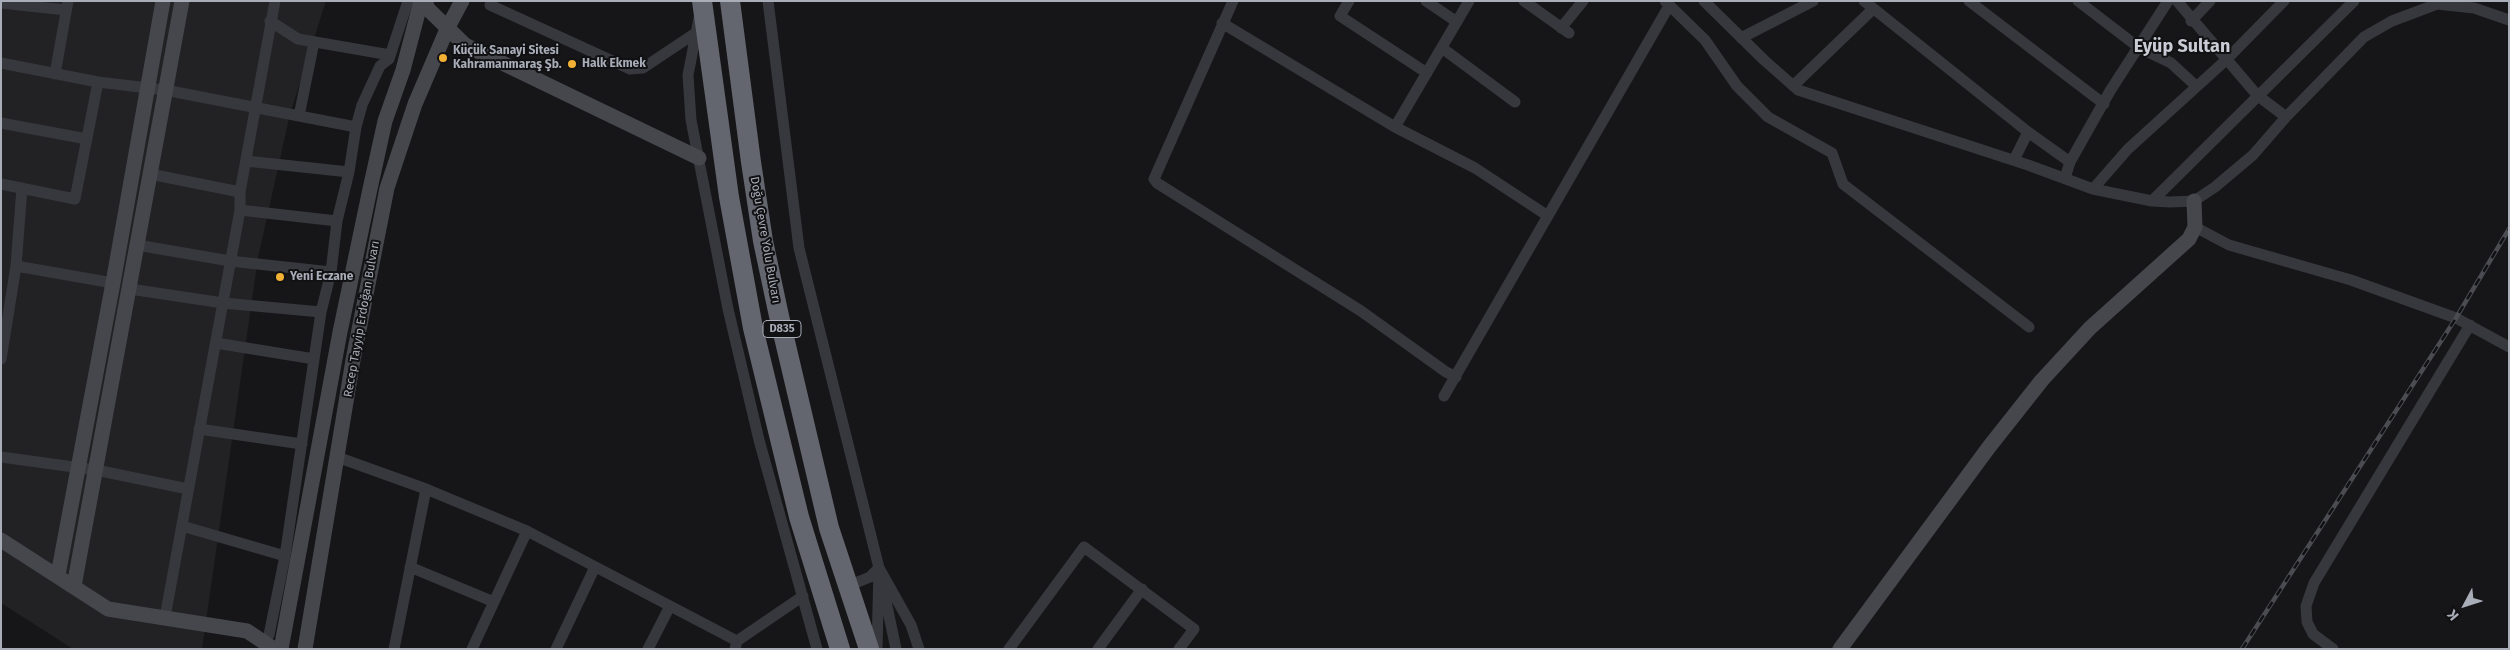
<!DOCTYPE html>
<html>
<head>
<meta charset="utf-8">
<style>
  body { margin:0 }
  #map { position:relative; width:2510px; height:650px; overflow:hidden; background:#161618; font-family:"Fira Sans",sans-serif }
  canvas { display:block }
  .frame { position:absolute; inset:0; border:2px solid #a8adb8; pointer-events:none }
  .north { position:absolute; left:2440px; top:580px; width:50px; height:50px; -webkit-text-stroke:4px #111113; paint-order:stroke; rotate:230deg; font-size:14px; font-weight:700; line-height:20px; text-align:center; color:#a8adb8 }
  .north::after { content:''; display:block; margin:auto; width:18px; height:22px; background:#a8adb8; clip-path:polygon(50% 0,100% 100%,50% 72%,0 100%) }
</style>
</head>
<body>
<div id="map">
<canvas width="2510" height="650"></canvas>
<div class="frame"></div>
<div class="north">K</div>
</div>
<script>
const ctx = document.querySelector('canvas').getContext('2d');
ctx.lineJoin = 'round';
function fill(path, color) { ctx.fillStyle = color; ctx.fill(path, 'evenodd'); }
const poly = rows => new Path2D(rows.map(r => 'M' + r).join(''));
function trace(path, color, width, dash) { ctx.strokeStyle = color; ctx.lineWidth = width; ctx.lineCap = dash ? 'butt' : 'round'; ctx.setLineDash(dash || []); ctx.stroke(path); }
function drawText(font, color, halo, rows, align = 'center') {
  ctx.font = font + ' "Fira Sans",sans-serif'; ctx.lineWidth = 4; ctx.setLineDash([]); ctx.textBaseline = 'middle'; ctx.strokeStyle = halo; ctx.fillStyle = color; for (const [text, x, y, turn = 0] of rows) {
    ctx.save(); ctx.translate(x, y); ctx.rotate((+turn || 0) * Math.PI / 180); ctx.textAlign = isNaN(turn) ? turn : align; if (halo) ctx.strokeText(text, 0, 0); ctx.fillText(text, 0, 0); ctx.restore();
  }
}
fill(poly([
  [1,1,326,1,290,114,258,258,202,649,73,649,1,603]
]), '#222225');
trace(poly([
  [768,1,799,248,879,568,877,649],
  [1233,1,1154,179,1157,183,1361,311,1446,372,1456,377],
  [1349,1,1340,16,1427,73],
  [1426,1,1457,22],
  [1524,1,1569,33],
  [1665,1,1705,40,1737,86,1768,117,1832,153,1843,184,2029,327],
  [1704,1,1764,60,1798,90,2028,165,2093,189,2152,201,2170,202,2194,201,2215,187,2253,155,2286,117,2364,37,2392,21,2437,4,2474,8,2509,20],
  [1864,1,2028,132,2070,162],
  [1969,1,2104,104],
  [2078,1,2138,47,2171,63,2196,86],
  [2177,1,2257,95,2286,117],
  [1,3,66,10],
  [490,5,630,69,643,68,697,32],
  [699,18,688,75,691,120,728,309,759,440,817,649],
  [270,21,298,39,390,55],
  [2191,21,2210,1],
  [1222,23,1395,127,1475,168,1548,216],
  [1561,28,1583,1],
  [1741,38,1813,1],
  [1442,48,1515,102],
  [1,63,98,82,165,90,356,127],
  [55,74,68,1],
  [1793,86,1873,9],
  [299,116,314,42],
  [1,123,87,139],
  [1395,127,1469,1],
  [2014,160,2028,132],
  [246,161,349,172],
  [150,174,240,192],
  [2065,178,2070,162,2110,91,2168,1],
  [1,184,75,199,98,82],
  [2093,189,2128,149,2226,60,2284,1],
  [2152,201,2354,1],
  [240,210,337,221],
  [2195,227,2229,245,2351,280,2456,318,2509,347],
  [137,245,230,261,331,272],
  [16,266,113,283],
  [130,289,223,303,321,312],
  [216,343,314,359],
  [1,359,16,266,22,188],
  [1444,396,1669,6],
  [199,429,302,444],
  [1,457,96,470,188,489],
  [337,457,426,489,527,531,737,641],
  [182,526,285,556],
  [410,567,494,602],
  [879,568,911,625,919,649],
  [848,586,870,577,879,568],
  [883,587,896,649],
  [165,617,240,210,240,192,275,1],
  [269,635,285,556,321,312,331,272,337,221,349,172,356,127,362,105,380,66,389,59,408,1],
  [394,649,426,489],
  [472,649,527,531],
  [556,649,595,567],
  [648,649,670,606],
  [735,649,737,641,803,596],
  [1009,649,1084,547,1194,629,1179,649],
  [1098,649,1142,589],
  [2333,649,2313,634,2307,622,2306,606,2314,583,2470,325]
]), '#37383d', 11);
trace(poly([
  [425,1,428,9,465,45,699,158],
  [1,540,108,609,247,631,274,649],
  [58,575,113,283,163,1],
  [74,586,182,1],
  [281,649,340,332,370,189,385,121,403,70,421,1],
  [305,649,353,360,387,188,415,104,448,27,462,1],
  [1840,649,1989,447,2042,380,2090,328,2189,239,2195,227,2194,201]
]), '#45474d', 15);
trace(poly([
  [702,1,729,197,753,328,799,517,840,649],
  [730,1,751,162,763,241,779,316,829,528,869,649]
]), '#63666e', 20);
const rail = poly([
  [2242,649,2456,318,2509,229]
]);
trace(rail, '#4a4c52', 4.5);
trace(rail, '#111113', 2.5, [8]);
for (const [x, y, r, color] of [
  [443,58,5,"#f2b134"],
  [572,64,5,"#f2b134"],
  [280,277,5,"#f2b134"]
]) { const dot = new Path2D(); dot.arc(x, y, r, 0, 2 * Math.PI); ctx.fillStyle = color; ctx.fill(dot); trace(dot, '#111113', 2); }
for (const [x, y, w] of [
  [782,329,38]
]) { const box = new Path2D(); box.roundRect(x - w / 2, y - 8.5, w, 17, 4); ctx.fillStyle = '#111113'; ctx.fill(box); trace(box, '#a8adb8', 1); }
drawText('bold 11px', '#a8adb8', null, [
  ["D835",782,329]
]);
drawText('bold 12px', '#a8adb8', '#111113', [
  ["Küçük Sanayi Sitesi",453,51],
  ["Kahramanmaraş Şb.",453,65],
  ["Halk Ekmek",582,64],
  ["Yeni Eczane",290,277]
], 'left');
drawText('12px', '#a8adb8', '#111113', [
  ["Doğu Çevre Yolu Bulvarı",765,240,80],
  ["Recep Tayyip Erdoğan Bulvarı",362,319,-80]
]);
drawText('bold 18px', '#c9ccd4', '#111113', [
  ["Eyüp Sultan",2182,47]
]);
</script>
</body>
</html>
